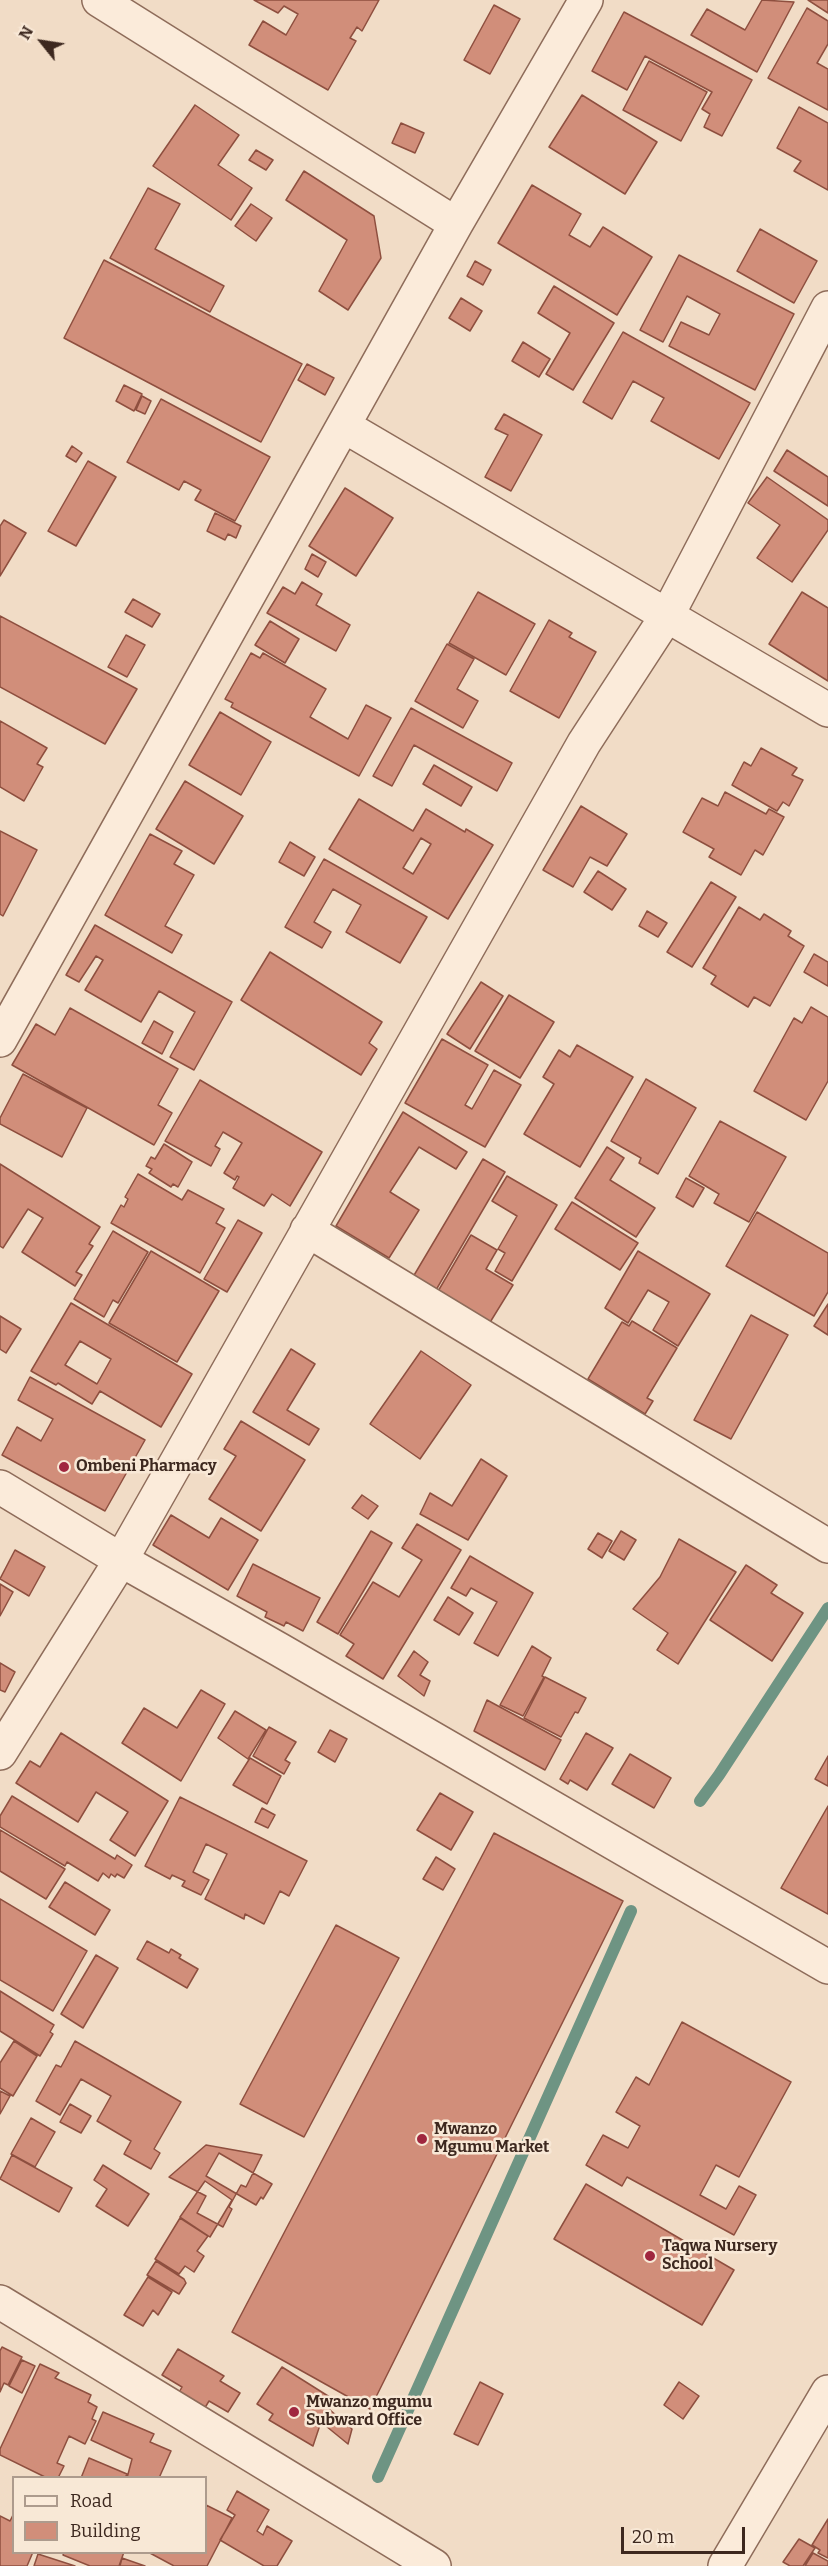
<!DOCTYPE html>
<html>
<head>
<meta charset="utf-8">
<style>
  body { margin:0 }
  #map { position:relative; width:828px; height:2566px; overflow:hidden; background:#f1dcc6; font-family:Bitter,serif }
  canvas { display:block }
  .legend { position:absolute; left:12px; top:2476px; width:195px; height:78px; box-sizing:border-box; background:#f8e8d6; border:2px solid #ad9b8d; margin:0; padding:8px 10px; list-style:none; font-size:18px; color:#3d281f }
  .legend li { display:flex; align-items:center; gap:12px; height:30px }
  .legend b { width:30px; border:2px solid #ad9b8d }
  .north { position:absolute; left:12px; top:12px; width:60px; height:60px; -webkit-text-stroke:4px #f8e8d6; paint-order:stroke; rotate:300deg; font-size:16px; font-weight:700; line-height:24px; text-align:center; color:#3d281f }
  .north::after { content:''; display:block; margin:auto; width:21px; height:27px; background:#3d281f; clip-path:polygon(50% 0,100% 100%,50% 72%,0 100%) }
  .scale { position:absolute; left:621px; top:2527px; width:124px; height:27px; box-sizing:border-box; border:3px solid #3d281f; border-top:0; padding-left:8px; font-size:18px; line-height:21px; white-space:nowrap; color:#3d281f; -webkit-text-stroke:4px #f8e8d6; paint-order:stroke }
</style>
</head>
<body>
<div id="map">
<canvas width="828" height="2566"></canvas>
<ul class="legend">
<li><b style="height:8px;background:#fbebda"></b>Road</li>
<li><b style="height:16px;background:#d18e7a"></b>Building</li>
</ul>
<div class="north">N</div>
<div class="scale">20 m</div>
</div>
<script>
const ctx = document.querySelector('canvas').getContext('2d');
ctx.lineJoin = 'round';
const poly = rows => new Path2D(rows.map(r => 'M' + r).join(''));
function trace(path, color, width, dash) { ctx.strokeStyle = color; ctx.lineWidth = width; ctx.lineCap = dash ? 'butt' : 'round'; ctx.setLineDash(dash || []); ctx.stroke(path); }
function fill(path, color) { ctx.fillStyle = color; ctx.fill(path, 'evenodd'); }
function drawText(font, color, halo, rows, align = 'center') {
  ctx.font = font + ' Bitter,serif'; ctx.lineWidth = 5; ctx.setLineDash([]); ctx.textBaseline = 'middle'; ctx.strokeStyle = halo; ctx.fillStyle = color; for (const [text, x, y, turn = 0] of rows) {
    ctx.save(); ctx.translate(x, y); ctx.rotate((+turn || 0) * Math.PI / 180); ctx.textAlign = isNaN(turn) ? turn : align; if (halo) ctx.strokeText(text, 0, 0); ctx.fillText(text, 0, 0); ctx.restore();
  }
}
trace(poly([
  [700,1801,719,1775,828,1608],
  [378,2477,631,1911]
]), '#6e9483', 12);
const building = poly([
  [254,0,379,0,362,31,357,27,350,38,356,41,328,90,249,45,263,21,286,35,298,14,284,6,278,13,254,0],
  [762,0,794,2,757,72,691,35,707,9,745,30,762,0],
  [808,0,828,0,828,13,808,0],
  [494,5,520,19,490,74,464,60,494,5],
  [807,8,828,21,828,44,817,63,828,69,828,110,768,78,807,8],
  [624,12,752,80,722,136,704,127,710,114,702,109,712,92,645,56,627,90,592,71,624,12],
  [649,61,707,92,681,141,623,110,649,61],
  [582,95,657,142,625,194,549,147,582,95],
  [195,105,239,135,218,165,252,188,231,220,153,166,195,105],
  [799,107,828,123,828,190,794,171,801,161,777,148,799,107],
  [401,123,424,133,415,153,392,143,401,123],
  [256,150,273,160,266,170,249,160,256,150],
  [304,171,374,216,381,258,348,310,319,291,347,240,286,200,304,171],
  [532,185,581,214,569,235,590,247,603,227,652,257,617,315,498,243,532,185],
  [148,188,180,204,155,249,224,286,210,312,110,258,148,188],
  [251,204,272,218,256,241,235,226,251,204],
  [760,229,817,261,794,303,737,271,760,229],
  [679,255,794,314,755,390,669,346,681,322,709,335,720,314,687,296,663,342,640,330,679,255],
  [104,260,302,364,261,442,64,338,104,260],
  [475,261,491,270,483,285,467,276,475,261],
  [554,286,614,323,573,390,546,374,570,333,538,313,554,286],
  [461,298,482,311,470,331,449,318,461,298],
  [623,332,750,403,719,459,651,421,664,398,633,381,612,419,583,402,623,332],
  [523,342,550,359,539,377,512,361,523,342],
  [307,364,334,378,325,395,298,380,307,364],
  [124,385,142,394,134,411,116,401,124,385],
  [142,396,151,401,145,414,136,410,142,396],
  [161,399,270,457,235,521,195,500,201,490,184,481,179,490,127,462,161,399],
  [504,414,542,435,511,491,485,477,508,435,495,429,504,414],
  [72,446,82,453,76,462,66,456,72,446],
  [787,450,828,477,828,506,774,471,787,450],
  [88,461,116,477,76,546,48,531,88,461],
  [767,477,828,520,828,530,792,582,757,558,780,525,748,503,767,477],
  [345,488,393,518,356,576,309,546,345,488],
  [215,513,241,526,236,538,228,534,225,540,207,531,215,513],
  [4,520,26,533,0,576,0,526,4,520],
  [312,554,326,562,318,577,305,569,312,554],
  [302,582,322,594,316,605,350,625,336,651,267,613,283,587,295,594,302,582],
  [478,592,535,624,506,675,449,643,478,592],
  [802,592,828,608,828,681,769,644,802,592],
  [133,599,160,614,152,627,125,612,133,599],
  [0,616,137,689,105,744,0,687,0,616],
  [549,620,572,633,569,637,596,652,559,718,510,691,549,620],
  [270,621,299,639,285,663,255,645,270,621],
  [126,635,145,645,127,677,108,667,126,635],
  [447,644,474,659,457,689,478,701,463,728,415,701,447,644],
  [251,653,260,658,263,653,326,689,310,717,348,739,366,705,391,718,359,776,231,707,233,703,225,699,251,653],
  [411,708,512,763,497,791,414,745,392,786,373,776,411,708],
  [220,712,271,742,241,795,189,765,220,712],
  [0,721,47,748,37,764,43,767,24,801,0,787,0,721],
  [761,748,797,768,792,775,803,780,789,806,783,802,777,811,732,785,744,762,751,766,761,748],
  [434,765,472,787,461,806,423,784,434,765],
  [185,781,243,816,214,864,156,829,185,781],
  [725,792,766,814,769,809,784,817,763,855,755,850,741,875,709,857,714,849,683,832,702,798,718,806,725,792],
  [359,799,413,831,426,809,465,832,466,829,493,845,448,919,329,849,359,799],
  [421,838,431,844,413,874,403,868,421,838],
  [581,806,627,834,607,866,590,857,573,887,543,870,581,806],
  [0,831,37,850,3,916,0,914,0,831],
  [150,834,182,851,174,864,194,875,165,926,182,935,172,953,105,915,150,834],
  [290,842,315,857,304,876,279,862,290,842],
  [324,859,427,917,400,963,346,932,361,905,333,889,314,922,331,932,322,948,285,927,324,859],
  [598,871,626,889,612,910,584,892,598,871],
  [711,882,736,897,692,967,667,952,711,882],
  [739,907,760,920,764,914,791,931,788,936,804,946,770,1006,754,997,748,1007,711,984,716,976,703,968,739,907],
  [647,911,667,923,658,937,639,926,647,911],
  [95,925,232,1002,194,1070,170,1057,195,1012,159,991,141,1022,85,990,103,960,96,956,79,982,66,975,95,925],
  [270,952,382,1022,369,1043,377,1049,361,1075,241,1000,270,952],
  [814,954,828,962,828,986,804,972,814,954],
  [481,982,503,996,470,1049,447,1034,481,982],
  [509,995,554,1022,520,1078,475,1051,509,995],
  [811,1007,828,1017,828,1081,806,1120,754,1091,794,1018,802,1023,811,1007],
  [70,1008,178,1069,158,1105,172,1113,154,1145,12,1065,36,1024,55,1035,70,1008],
  [154,1021,173,1032,162,1054,142,1043,154,1021],
  [442,1039,488,1065,465,1105,472,1109,494,1070,521,1085,485,1147,405,1103,442,1039],
  [577,1045,633,1077,580,1167,524,1134,554,1084,543,1077,559,1050,570,1057,577,1045],
  [23,1074,87,1108,62,1157,0,1124,0,1118,23,1074],
  [646,1079,696,1108,658,1174,639,1163,641,1158,611,1141,646,1079],
  [200,1080,322,1152,290,1206,272,1194,264,1206,233,1188,239,1177,237,1176,235,1180,224,1173,242,1143,223,1132,215,1146,220,1149,211,1166,165,1141,200,1080],
  [403,1112,467,1152,456,1169,419,1147,390,1192,419,1210,389,1258,336,1226,403,1112],
  [720,1121,786,1157,749,1222,714,1203,719,1194,689,1176,720,1121],
  [164,1144,192,1162,178,1187,173,1184,171,1187,149,1173,152,1169,146,1166,151,1157,155,1159,164,1144],
  [607,1147,624,1158,610,1180,655,1208,636,1237,575,1198,607,1147],
  [483,1159,505,1172,436,1290,413,1277,483,1159],
  [0,1164,100,1227,89,1244,93,1246,76,1272,82,1275,75,1286,22,1252,43,1218,28,1209,3,1248,0,1246,0,1164],
  [138,1174,182,1200,188,1190,224,1209,216,1223,225,1228,200,1273,111,1223,121,1205,124,1207,128,1199,125,1197,138,1174],
  [507,1176,557,1205,512,1281,495,1271,505,1253,498,1249,517,1216,492,1201,507,1176],
  [686,1178,704,1188,693,1207,676,1197,686,1178],
  [572,1202,638,1243,620,1270,555,1229,572,1202],
  [757,1212,828,1253,828,1292,814,1316,726,1266,757,1212],
  [238,1220,262,1233,227,1292,204,1279,238,1220],
  [113,1231,148,1252,118,1303,113,1300,104,1317,74,1299,113,1231],
  [471,1235,497,1250,486,1269,513,1285,489,1324,437,1293,471,1235],
  [151,1251,219,1291,177,1362,109,1323,151,1251],
  [638,1251,710,1294,678,1346,653,1330,669,1302,648,1290,628,1323,605,1308,638,1251],
  [71,1303,192,1374,161,1427,100,1391,92,1404,58,1383,56,1385,31,1371,71,1303],
  [80,1341,111,1359,97,1384,65,1365,80,1341],
  [828,1304,828,1335,814,1326,828,1304],
  [751,1315,788,1335,731,1439,694,1420,751,1315],
  [0,1316,21,1329,6,1353,0,1349,0,1316],
  [632,1321,677,1348,647,1398,653,1401,645,1414,588,1379,622,1322,629,1326,632,1321],
  [291,1349,315,1364,287,1410,319,1429,309,1445,253,1412,291,1349],
  [421,1351,471,1385,420,1459,370,1424,421,1351],
  [30,1377,145,1440,105,1511,2,1455,17,1427,41,1441,53,1419,18,1400,30,1377],
  [241,1421,305,1460,261,1531,209,1499,236,1456,224,1449,241,1421],
  [481,1459,507,1476,468,1540,420,1514,430,1493,452,1506,481,1459],
  [362,1495,378,1506,368,1519,352,1508,362,1495],
  [171,1515,209,1538,221,1518,258,1540,228,1590,153,1545,171,1515],
  [417,1524,461,1550,383,1679,346,1656,354,1644,340,1635,373,1582,399,1597,422,1560,402,1548,417,1524],
  [371,1531,392,1543,338,1634,317,1622,371,1531],
  [621,1531,636,1540,624,1560,609,1551,621,1531],
  [598,1533,612,1541,602,1558,588,1549,598,1533],
  [679,1539,736,1572,678,1664,657,1650,668,1633,633,1609,660,1577,679,1539],
  [15,1550,45,1567,29,1596,0,1579,15,1550],
  [470,1556,533,1593,498,1656,474,1643,497,1602,471,1588,466,1596,451,1588,470,1556],
  [253,1564,320,1598,303,1631,286,1622,284,1626,265,1617,267,1612,237,1596,253,1564],
  [746,1565,777,1585,771,1593,803,1613,772,1661,710,1620,746,1565],
  [0,1584,13,1592,0,1616,0,1584],
  [448,1597,473,1613,459,1635,434,1620,448,1597],
  [532,1646,551,1658,542,1676,544,1677,523,1716,500,1705,532,1646],
  [414,1651,428,1662,420,1675,430,1681,424,1696,398,1676,414,1651],
  [0,1663,15,1672,5,1692,0,1690,0,1663],
  [545,1677,586,1698,578,1713,575,1712,561,1737,524,1718,545,1677],
  [201,1690,225,1704,181,1781,122,1743,144,1708,177,1728,201,1690],
  [487,1700,561,1740,545,1770,474,1731,487,1700],
  [235,1711,266,1730,248,1759,218,1738,235,1711],
  [269,1727,296,1742,285,1760,290,1763,284,1774,253,1756,269,1727],
  [330,1730,347,1739,335,1762,318,1752,330,1730],
  [61,1733,168,1801,135,1856,110,1840,128,1812,96,1792,78,1822,16,1783,30,1761,40,1767,61,1733],
  [586,1733,613,1748,587,1790,570,1780,568,1784,560,1779,586,1733],
  [630,1754,671,1778,654,1808,612,1784,630,1754],
  [828,1756,828,1786,815,1779,828,1756],
  [250,1758,281,1776,267,1804,233,1785,250,1758],
  [440,1793,473,1812,451,1850,417,1830,440,1793],
  [12,1796,115,1859,117,1855,132,1865,124,1878,117,1874,115,1877,111,1874,109,1878,103,1873,98,1881,67,1862,65,1866,0,1827,0,1816,12,1796],
  [180,1797,307,1861,289,1896,280,1891,264,1924,245,1914,244,1919,205,1899,227,1854,206,1844,193,1872,209,1880,201,1895,182,1886,185,1881,172,1875,170,1879,145,1866,180,1797],
  [828,1806,828,1914,781,1888,828,1806],
  [262,1808,275,1815,268,1828,255,1822,262,1808],
  [0,1830,65,1869,46,1899,0,1871,0,1830],
  [494,1833,623,1901,370,2409,232,2332,494,1833],
  [436,1857,455,1869,443,1890,423,1879,436,1857],
  [65,1882,110,1910,95,1935,49,1907,65,1882],
  [0,1899,87,1951,53,2011,0,1980,0,1899],
  [336,1925,399,1958,304,2137,240,2104,336,1925],
  [147,1941,169,1953,171,1949,181,1955,179,1958,198,1969,187,1988,137,1959,147,1941],
  [96,1955,118,1968,83,2028,61,2014,96,1955],
  [0,1991,54,2025,50,2032,53,2034,40,2056,0,2031,0,1991],
  [682,2022,791,2082,739,2177,716,2165,700,2195,726,2209,739,2186,756,2195,734,2235,627,2177,622,2186,586,2165,603,2135,628,2148,640,2126,616,2112,636,2077,649,2085,682,2022],
  [14,2041,37,2056,13,2096,0,2088,0,2063,14,2041],
  [75,2041,181,2102,154,2149,160,2153,151,2169,124,2154,131,2141,97,2121,111,2096,81,2079,60,2115,36,2101,56,2065,61,2067,75,2041],
  [0,2091,10,2096,0,2114,0,2091],
  [70,2104,91,2116,81,2133,60,2122,70,2104],
  [31,2118,55,2132,35,2167,11,2154,31,2118],
  [206,2145,262,2155,246,2187,241,2185,229,2207,232,2209,223,2227,197,2213,206,2196,169,2177,206,2145],
  [219,2153,272,2184,263,2199,261,2197,256,2205,206,2176,219,2153],
  [12,2155,72,2188,59,2212,0,2179,12,2155],
  [103,2165,149,2194,128,2226,96,2206,107,2189,94,2180,103,2165],
  [205,2181,232,2200,210,2237,180,2217,205,2181],
  [586,2184,734,2270,702,2325,554,2239,586,2184],
  [180,2218,208,2236,197,2251,204,2256,194,2272,185,2266,179,2274,155,2259,180,2218],
  [156,2261,184,2279,186,2283,179,2294,147,2275,156,2261],
  [148,2277,172,2292,158,2315,153,2310,143,2326,124,2315,148,2277],
  [2,2347,22,2357,8,2385,4,2383,0,2392,0,2351,2,2347],
  [178,2349,224,2376,220,2381,240,2393,228,2412,209,2401,203,2411,177,2396,182,2387,162,2375,178,2349],
  [22,2360,35,2366,22,2393,9,2386,22,2360],
  [40,2364,59,2373,55,2378,91,2395,88,2402,97,2407,92,2419,96,2421,85,2444,69,2436,57,2463,64,2466,58,2478,47,2478,0,2455,0,2449,40,2364],
  [282,2367,336,2401,321,2422,313,2446,269,2420,273,2414,257,2404,282,2367],
  [480,2382,503,2394,478,2445,454,2434,480,2382],
  [679,2382,699,2396,683,2419,664,2405,679,2382],
  [330,2410,352,2429,348,2444,321,2422,330,2410],
  [103,2412,154,2434,150,2442,171,2451,159,2478,127,2478,132,2459,91,2440,103,2412],
  [89,2458,127,2474,125,2478,81,2478,89,2458],
  [237,2491,269,2510,257,2531,263,2535,267,2526,292,2541,277,2566,264,2566,220,2540,235,2515,227,2510,237,2491],
  [206,2505,232,2518,207,2566,174,2566,148,2552,206,2552,206,2505],
  [14,2513,14,2552,33,2552,27,2566,0,2566,0,2516,10,2521,14,2513],
  [828,2519,828,2558,818,2553,820,2550,812,2545,828,2519],
  [799,2539,815,2548,803,2566,790,2566,783,2562,799,2539],
  [64,2552,124,2552,119,2566,90,2566,63,2555,64,2552],
  [813,2553,828,2561,828,2566,805,2566,813,2553],
  [38,2554,75,2566,34,2566,38,2554],
  [122,2558,145,2566,120,2566,122,2558]
]);
fill(building, '#d18e7a');
trace(building, '#8e4f3f', 1.5);
const minor = poly([
  [99,0,456,224],
  [344,426,828,710],
  [0,1040,456,224,586,0],
  [307,1230,828,1546],
  [0,1487,121,1560,280,1650,828,1967],
  [0,1753,121,1560,584,743,668,614,828,308],
  [0,2302,434,2566],
  [725,2566,828,2392]
]);
trace(minor, '#8e6c5a', 36);
trace(minor, '#fbebda', 33);
for (const [x, y, r, color] of [
  [64,1467,6,"#a0273f"],
  [422,2139,6,"#a0273f"],
  [650,2256,6,"#a0273f"],
  [294,2412,6,"#a0273f"]
]) { const dot = new Path2D(); dot.arc(x, y, r, 0, 2 * Math.PI); ctx.fillStyle = color; ctx.fill(dot); trace(dot, '#f8e8d6', 2); }
drawText('bold 16px', '#3d281f', '#f8e8d6', [
  ["Ombeni Pharmacy",76,1467],
  ["Mwanzo",434,2130],
  ["Mgumu Market",434,2148],
  ["Taqwa Nursery",662,2247],
  ["School",662,2265],
  ["Mwanzo mgumu",306,2403],
  ["Subward Office",306,2421]
], 'left');
</script>
</body>
</html>
